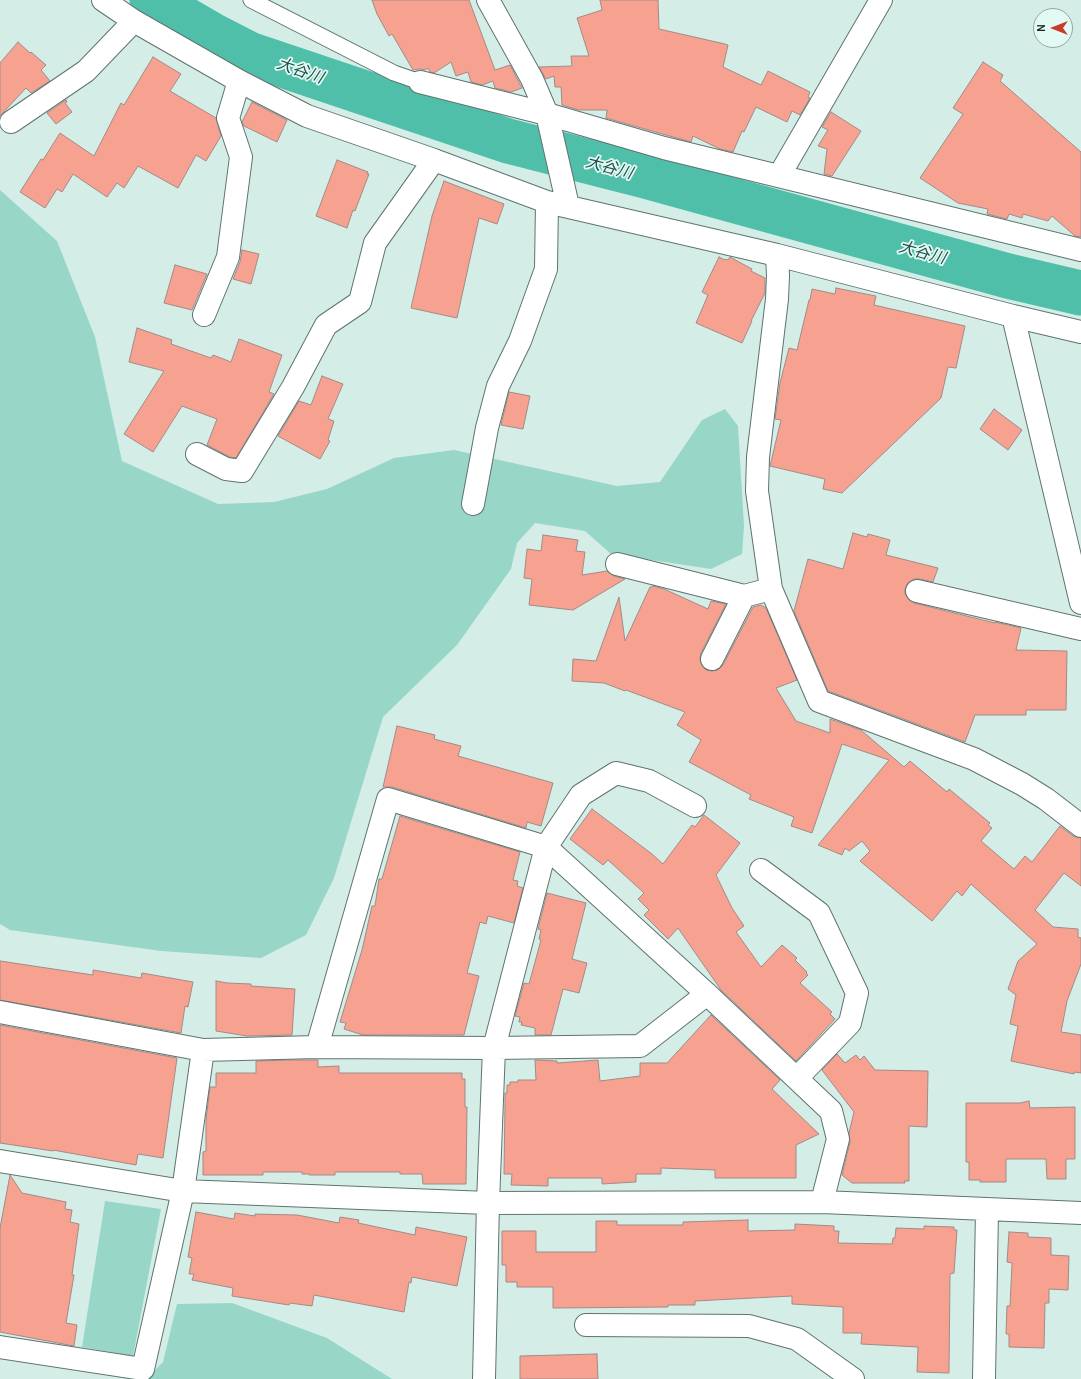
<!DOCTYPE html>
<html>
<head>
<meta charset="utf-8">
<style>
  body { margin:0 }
  #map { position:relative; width:1081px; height:1379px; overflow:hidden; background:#d5ede7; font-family:Karla,sans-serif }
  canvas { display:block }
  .north { position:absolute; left:1033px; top:8px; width:40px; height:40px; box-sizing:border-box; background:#e3faf4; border:1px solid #94a5a0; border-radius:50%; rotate:270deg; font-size:11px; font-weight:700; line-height:16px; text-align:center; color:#1d2523 }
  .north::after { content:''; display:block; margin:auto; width:14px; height:18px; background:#c83c2a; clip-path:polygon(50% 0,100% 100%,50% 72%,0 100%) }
</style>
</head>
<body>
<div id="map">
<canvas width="1081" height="1379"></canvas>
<div class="north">N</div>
</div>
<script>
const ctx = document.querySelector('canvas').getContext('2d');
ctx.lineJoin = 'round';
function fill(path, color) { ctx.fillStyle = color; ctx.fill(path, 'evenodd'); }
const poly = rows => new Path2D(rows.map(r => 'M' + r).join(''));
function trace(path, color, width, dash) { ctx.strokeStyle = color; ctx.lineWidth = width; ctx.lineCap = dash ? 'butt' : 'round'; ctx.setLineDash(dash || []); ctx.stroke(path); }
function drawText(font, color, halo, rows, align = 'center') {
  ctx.font = font + ' Karla,"Noto Sans JP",sans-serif'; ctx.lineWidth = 3.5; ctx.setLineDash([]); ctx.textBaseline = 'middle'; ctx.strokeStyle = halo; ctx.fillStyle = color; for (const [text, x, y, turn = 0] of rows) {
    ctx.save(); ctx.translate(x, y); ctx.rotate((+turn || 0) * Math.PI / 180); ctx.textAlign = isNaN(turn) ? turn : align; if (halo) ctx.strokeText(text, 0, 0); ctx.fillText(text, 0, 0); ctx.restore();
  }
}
fill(poly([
  [0,190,57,241,95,337,122,461,218,504,274,502,327,489,394,458,454,450,617,486,660,482,702,420,725,409,738,426,744,526,742,554,711,569,611,554,585,531,535,523,517,543,511,569,457,645,383,717,334,878,306,935,261,958,161,951,10,930,0,924],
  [105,1201,161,1209,133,1356,82,1347],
  [232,1303,327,1338,392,1379,149,1379,150,1375,163,1362,177,1304]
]), '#98d7c8');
trace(poly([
  [152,0,212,35,249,54,508,141,645,176,1008,276,1081,293]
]), '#4fbfaa', 45);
const building = poly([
  [372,0,469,0,495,70,510,65,522,88,511,92,495,88,493,81,482,85,471,82,468,72,456,76,451,62,434,73,430,72,428,68,425,70,420,69,413,70,392,34,389,36,377,14,372,0],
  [600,0,658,0,659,29,725,44,728,45,723,67,761,85,768,71,810,92,808,97,810,98,800,115,792,111,787,122,756,107,744,132,742,131,733,152,720,149,693,136,691,142,606,118,607,110,579,110,562,105,561,87,555,87,554,76,546,79,539,67,572,66,571,56,589,56,577,18,602,10,600,0],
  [18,42,30,53,31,52,46,65,41,70,50,81,31,93,26,88,0,116,0,63,18,42],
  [153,57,181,74,170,91,216,118,221,136,206,161,196,155,178,188,138,166,124,188,117,183,107,197,73,174,62,192,57,189,45,208,20,192,41,159,43,160,60,133,94,156,121,103,124,105,127,100,153,57],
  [983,62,1003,75,1000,81,1081,152,1081,237,1075,236,1052,216,1048,221,1023,214,1022,218,1009,214,1007,219,987,214,988,209,958,203,920,178,963,114,953,108,983,62],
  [66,100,67,102,65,103,72,112,56,124,47,113,66,100],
  [252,102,287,120,277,142,244,126,242,122,252,102],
  [831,112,861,131,832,176,824,174,827,149,818,146,828,130,822,127,831,112],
  [337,160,368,172,367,174,369,174,355,211,353,210,347,228,316,216,337,160],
  [444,181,504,204,497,224,479,218,457,318,411,308,432,216,444,181],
  [242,250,259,254,251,284,233,279,240,262,242,250],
  [719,257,725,260,726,259,728,260,730,257,752,269,751,271,765,278,765,293,751,321,752,321,742,343,696,323,708,295,702,292,719,257],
  [175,265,207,274,192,310,164,303,175,265],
  [836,288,876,296,874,305,965,326,956,368,948,367,941,398,842,493,823,489,825,479,770,466,781,420,775,419,780,383,789,348,797,350,809,300,810,300,812,289,835,294,836,288],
  [137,328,172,340,171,344,211,358,213,355,231,362,239,339,282,355,269,392,274,394,236,458,230,457,207,445,217,419,182,406,153,452,124,434,164,371,129,362,137,328],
  [322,376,343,384,328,419,334,421,328,440,330,441,320,459,278,436,299,401,311,405,322,376],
  [509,392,530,396,523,429,501,425,509,392],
  [994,409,1022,430,1008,450,980,429,994,409],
  [853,533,867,537,868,534,890,540,886,555,938,568,933,582,920,579,914,579,908,583,905,589,905,594,909,600,914,603,995,623,995,622,1021,628,1016,650,1067,651,1066,710,1026,710,1026,715,975,715,965,742,828,691,794,611,808,559,843,569,853,533],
  [543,535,578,540,576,551,585,552,582,575,607,571,614,576,625,579,573,610,529,605,532,579,524,578,527,549,541,551,543,535],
  [653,586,664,589,708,609,711,601,726,604,701,653,700,659,702,666,706,670,712,671,718,670,723,665,753,607,761,605,766,608,797,680,776,688,796,721,830,733,830,719,861,730,904,767,910,761,947,792,949,789,990,823,988,825,992,828,981,841,1014,869,1025,856,1032,862,1060,826,1073,836,1081,838,1081,886,1064,873,1035,910,1053,927,1078,929,1078,937,1081,938,1081,964,1067,1001,1061,1032,1081,1035,1081,1073,1074,1072,1074,1074,1011,1061,1018,1026,1010,1024,1016,995,1008,989,1018,961,1037,944,971,884,962,896,957,891,932,921,860,861,870,851,862,841,849,851,845,848,842,855,818,845,889,760,842,744,812,833,791,826,794,817,749,799,751,795,689,762,701,740,677,725,685,712,626,690,625,691,604,683,572,681,573,659,596,661,619,597,625,641,650,587,652,587,653,586],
  [397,726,435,735,434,739,461,746,458,756,553,783,541,826,527,822,526,828,392,787,383,787,397,726],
  [592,809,652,854,663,864,692,825,695,827,704,815,740,843,716,875,732,908,744,926,736,932,761,967,782,945,797,958,795,960,807,972,806,973,808,975,800,983,832,1012,830,1014,835,1019,796,1061,721,990,678,928,668,939,644,915,649,910,638,899,644,893,608,860,603,865,570,839,592,809],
  [400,816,520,852,513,880,518,881,517,886,523,888,514,923,488,916,486,924,480,922,467,973,479,976,464,1035,363,1035,344,1029,346,1023,340,1022,362,950,372,906,375,906,379,879,382,879,400,816],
  [547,893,586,903,572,959,587,963,579,993,563,989,551,1035,535,1035,535,1028,521,1025,522,1022,519,1022,520,1017,515,1016,524,983,529,984,541,940,539,939,541,930,538,929,547,893],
  [0,961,93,975,93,970,141,978,142,973,193,982,188,1007,185,1006,181,1033,0,1000,0,961],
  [216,981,227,983,251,984,251,986,295,989,292,1035,247,1036,216,1031,216,981],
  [711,1015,780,1080,772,1089,819,1134,796,1145,796,1178,715,1178,715,1170,661,1168,661,1174,636,1174,636,1182,602,1184,602,1178,548,1178,548,1186,511,1185,512,1174,504,1174,505,1104,505,1093,507,1093,507,1085,510,1085,510,1082,518,1082,518,1080,536,1080,535,1060,557,1061,557,1063,598,1060,600,1081,640,1076,640,1063,667,1063,711,1015],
  [0,1025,177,1058,163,1158,138,1154,136,1165,53,1150,53,1151,0,1143,0,1025],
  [837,1054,845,1063,856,1055,860,1060,864,1056,875,1070,928,1071,927,1127,909,1126,909,1181,904,1181,905,1183,852,1183,842,1175,850,1142,849,1133,854,1112,822,1070,837,1054],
  [290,1060,318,1060,318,1067,339,1066,339,1073,462,1073,462,1079,465,1079,465,1107,467,1107,466,1184,423,1184,422,1174,400,1174,400,1172,335,1172,335,1175,309,1175,309,1174,302,1174,302,1172,263,1172,263,1175,203,1175,203,1152,206,1151,206,1120,210,1087,216,1087,216,1073,256,1073,256,1061,290,1060],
  [1029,1101,1030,1108,1075,1107,1075,1159,1066,1159,1066,1179,1047,1179,1046,1159,1006,1159,1006,1182,980,1182,980,1180,969,1180,969,1162,966,1162,966,1103,1020,1103,1029,1101],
  [10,1175,22,1193,66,1202,65,1209,72,1210,70,1222,79,1224,72,1275,74,1275,66,1323,77,1325,74,1346,0,1332,0,1228,10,1175],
  [196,1212,234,1219,235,1213,255,1216,255,1214,297,1215,339,1223,340,1217,359,1220,358,1223,415,1235,416,1227,467,1237,457,1286,412,1277,411,1283,409,1282,404,1312,314,1295,312,1306,290,1303,289,1305,232,1296,233,1288,192,1280,194,1274,189,1274,192,1258,188,1257,196,1212],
  [748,1220,748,1231,795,1230,795,1224,834,1226,834,1231,839,1231,838,1243,892,1244,893,1238,895,1238,896,1228,924,1229,924,1226,954,1227,954,1230,957,1230,954,1273,950,1274,949,1373,917,1372,918,1347,861,1344,862,1333,843,1333,843,1307,792,1304,792,1296,695,1301,695,1305,668,1305,668,1307,553,1308,553,1287,517,1287,517,1282,506,1282,506,1265,502,1265,502,1231,536,1231,536,1252,596,1252,596,1221,617,1221,617,1225,683,1225,683,1222,748,1220],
  [1009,1232,1028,1233,1028,1237,1051,1238,1051,1255,1069,1256,1068,1290,1049,1289,1049,1303,1045,1303,1044,1348,1009,1347,1009,1334,1006,1334,1007,1306,1010,1306,1012,1263,1007,1262,1009,1232],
  [597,1354,598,1379,520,1379,520,1356,597,1354]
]);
fill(building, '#f7a191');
trace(building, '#a08b87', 1);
const service = poly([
  [251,0,394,73,420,82]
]);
const minor = poly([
  [103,0,134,21,239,81,307,116,434,160,547,202,777,255,1013,316,1081,603],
  [488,0,532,79,547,114,568,206],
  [420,82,547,114,664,148,1081,250],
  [11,122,86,71,134,21],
  [779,176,881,0],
  [777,255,778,276,777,299,758,457,757,491,771,589,819,701,974,759,1022,784,1046,799,1081,826],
  [204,315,228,257,241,157,228,118,239,81],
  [1013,316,1081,332],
  [197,454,226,469,242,471,293,387,326,325,360,302,375,243,434,160],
  [473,504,487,428,498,386,520,341,546,269,547,202],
  [617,564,744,596,771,589],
  [917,591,1081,629],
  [712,659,744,596],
  [761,870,819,913,857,993,850,1023,797,1078],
  [0,1012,203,1050,317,1047,494,1048,640,1046,707,994],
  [317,1047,388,799,546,847,707,994,831,1111,838,1139,822,1202],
  [0,1161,183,1191,488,1203,822,1202,1081,1213],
  [586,1325,749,1326,797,1339,853,1379],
  [0,1347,143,1369,183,1191,203,1050],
  [484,1379,488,1203,494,1048,546,847,581,795,616,773,649,781,695,806],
  [984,1379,987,1210]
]);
trace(service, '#5f746f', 17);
trace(minor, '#5f746f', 24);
trace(service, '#fff', 15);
trace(minor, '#fff', 22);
drawText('italic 16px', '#23534a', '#e3faf4', [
  ["大谷川",300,71,19],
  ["大谷川",609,168,15],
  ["大谷川",922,253,15]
]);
</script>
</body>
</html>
